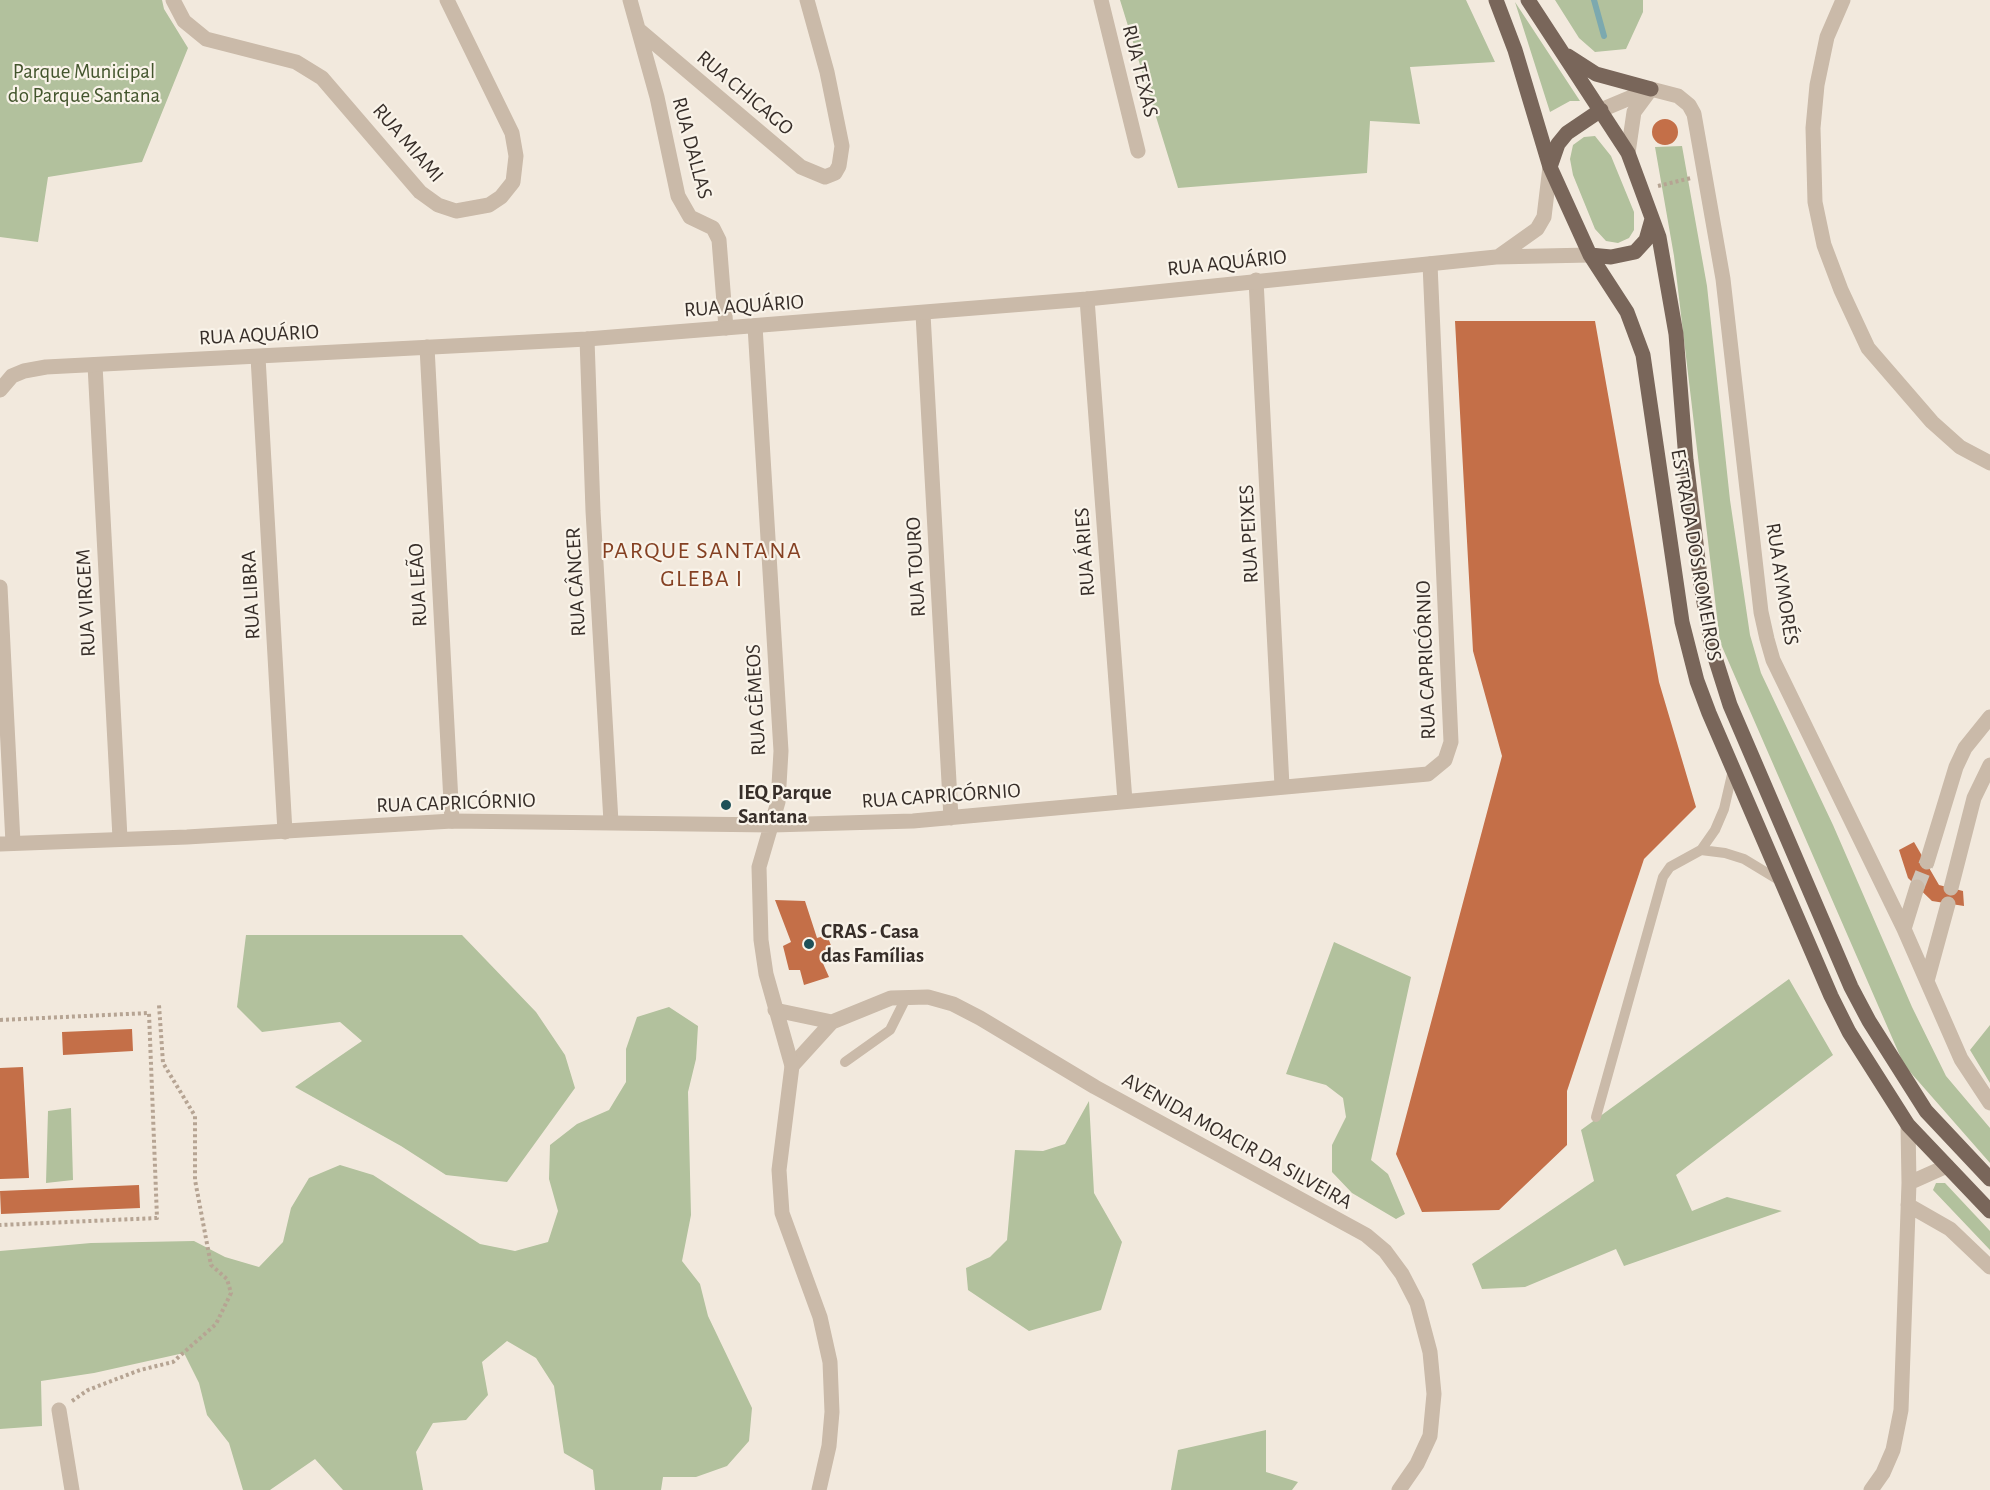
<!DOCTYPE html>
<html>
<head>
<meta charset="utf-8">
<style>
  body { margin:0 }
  canvas { display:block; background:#f2e9dd }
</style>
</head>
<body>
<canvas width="1990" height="1490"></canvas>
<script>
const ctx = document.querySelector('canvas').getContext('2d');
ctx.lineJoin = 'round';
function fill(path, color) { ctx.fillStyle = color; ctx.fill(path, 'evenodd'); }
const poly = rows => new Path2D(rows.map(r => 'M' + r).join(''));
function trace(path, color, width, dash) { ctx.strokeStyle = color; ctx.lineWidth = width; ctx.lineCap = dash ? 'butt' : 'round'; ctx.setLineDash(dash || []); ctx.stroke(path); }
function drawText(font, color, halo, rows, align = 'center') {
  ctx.font = font + ' "Alegreya Sans",sans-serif'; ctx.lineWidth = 4.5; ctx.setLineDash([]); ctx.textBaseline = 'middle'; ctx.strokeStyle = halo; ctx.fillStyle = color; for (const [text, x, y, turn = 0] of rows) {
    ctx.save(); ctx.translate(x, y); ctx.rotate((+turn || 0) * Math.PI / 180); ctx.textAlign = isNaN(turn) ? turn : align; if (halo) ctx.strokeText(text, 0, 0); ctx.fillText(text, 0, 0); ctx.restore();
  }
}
fill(poly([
  [0,0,162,0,164,9,188,48,142,162,48,177,38,242,0,237],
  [1120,0,1466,0,1495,62,1410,67,1420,124,1370,121,1367,173,1178,188],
  [1555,0,1643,0,1643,12,1626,49,1595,52,1579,38],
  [1515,2,1580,101,1570,101,1550,112],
  [1595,136,1611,156,1634,212,1634,230,1629,238,1618,243,1606,241,1595,229,1573,175,1570,159,1573,145,1584,137],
  [1682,146,1707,286,1730,500,1750,635,1761,673,1833,825,1912,1007,1946,1076,1990,1128,1990,1163,1904,1065,1720,642,1674,256,1655,147],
  [246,935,462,935,536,1012,565,1055,575,1088,507,1182,446,1175,401,1146,295,1087,362,1041,340,1022,262,1032,237,1007],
  [1334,942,1411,977,1371,1160,1388,1174,1405,1214,1396,1219,1352,1193,1332,1172,1332,1145,1346,1117,1343,1098,1326,1085,1286,1074],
  [1789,979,1833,1055,1676,1175,1692,1211,1727,1197,1782,1211,1624,1266,1616,1249,1525,1287,1482,1289,1472,1264,1594,1181,1581,1130],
  [669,1007,698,1026,696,1059,688,1092,691,1215,682,1261,700,1284,708,1316,752,1408,749,1441,727,1466,696,1477,663,1477,661,1490,595,1490,593,1470,564,1453,554,1386,536,1358,507,1341,482,1362,488,1395,466,1420,433,1423,416,1452,423,1490,343,1490,315,1459,270,1490,243,1490,229,1443,207,1415,199,1383,184,1353,94,1373,41,1381,42,1426,0,1429,0,1251,91,1243,194,1241,225,1257,259,1267,283,1242,291,1208,309,1178,340,1165,373,1175,480,1244,515,1251,548,1242,558,1211,549,1179,550,1145,577,1124,609,1110,626,1082,626,1049,637,1017],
  [1990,1025,1990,1083,1970,1050],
  [1089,1101,1094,1193,1122,1242,1101,1310,1029,1331,968,1290,966,1268,990,1257,1007,1240,1015,1150,1043,1151,1065,1144],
  [71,1108,73,1180,46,1183,48,1111],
  [1936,1183,1945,1183,1990,1231,1990,1250,1933,1190],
  [1266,1430,1266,1472,1298,1482,1292,1490,1171,1490,1178,1450]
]), '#b2c19d');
trace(poly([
  [1594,0,1604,36]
]), '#7ca9af', 6);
fill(poly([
  '1652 132a13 13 0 1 1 26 0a13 13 0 1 1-26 0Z',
  [1455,321,1595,321,1659,682,1696,807,1644,859,1567,1091,1567,1145,1499,1210,1422,1212,1396,1154,1502,756,1473,651],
  [1914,842,1939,885,1963,891,1964,906,1932,901,1908,878,1899,850],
  [775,900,805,901,817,938,827,935,835,956,821,959,829,977,804,985,800,970,789,970,783,946,791,942],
  [132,1029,133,1051,63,1055,62,1032],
  [23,1067,29,1178,0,1179,0,1068],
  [139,1185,140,1208,1,1214,0,1191]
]), '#c46f48');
trace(poly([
  [1917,887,1927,862]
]), '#cdc4b9', 15, [15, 8]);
trace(poly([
  [1658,186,1691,178],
  [0,1020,149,1013,157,1218,0,1225],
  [72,1401,88,1390,140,1370,173,1362,216,1324,231,1293,227,1279,211,1265,195,1180,195,1116,163,1063,159,1005]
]), '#b6a493', 4, [3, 3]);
trace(poly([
  [1701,850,1715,830,1724,809,1733,770],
  [845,1062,890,1030,907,996],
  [1596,1117,1663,877,1670,867,1701,850,1725,853,1744,859,1782,882]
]), '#cabaa9', 10);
trace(poly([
  [173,0,184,21,206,39,296,62,322,78,420,192,438,205,456,211,489,205,501,197,513,182,516,156,512,133,447,0],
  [630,0,657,97,678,196,690,217,713,228,719,240,726,328],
  [1101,0,1138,151],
  [1843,0,1827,37,1817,85,1813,128,1815,202,1824,245,1841,290,1868,348,1932,422,1960,447,1990,463],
  [639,30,801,167,825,177,835,173,839,166,842,146,827,72,807,0],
  [1601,110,1651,89,1678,96,1689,105,1694,114,1723,279,1761,612,1767,639,1773,660,1904,929,1961,1059,1990,1103],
  [1628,153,1634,112,1651,89],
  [1256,280,1282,786],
  [1087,299,1125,801],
  [923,314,951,818],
  [587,339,593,511,611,822],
  [427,347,452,821],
  [258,357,285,832],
  [95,365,120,838],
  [772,825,913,821,1428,774,1445,760,1451,742,1430,264],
  [1927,862,1956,767,1965,748,1990,717],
  [1951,888,1974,798,1990,765],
  [1904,929,1917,887],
  [1927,981,1948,904],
  [775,1010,832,1022],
  [792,1066,832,1022,891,998,928,997,953,1004,980,1018,1095,1087,1366,1235,1385,1251,1402,1274,1417,1303,1430,1352,1434,1394,1430,1436,1417,1464,1399,1490],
  [1909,1183,1947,1166],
  [1908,1205,1950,1229,1990,1267],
  [59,1410,72,1490],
  [1871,1490,1883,1473,1893,1450,1901,1410,1909,1183,1908,1125]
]), '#cabaa9', 15);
trace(poly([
  [1499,256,1537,229,1544,217,1550,167],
  [755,326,781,751,778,802,759,867,761,940,766,974,792,1066,779,1170,782,1213,820,1317,830,1362,832,1412,829,1446,819,1490],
  [0,390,12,376,24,371,46,367,587,339,1087,299,1496,257,1590,255],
  [0,587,13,843],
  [0,844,187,837,452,821,772,825]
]), '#cabaa9', 15);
trace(poly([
  [1496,0,1515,50,1550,167,1590,255,1627,312,1643,355,1682,622,1697,681,1709,713,1831,996,1849,1032,1908,1125,1990,1211],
  [1528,0,1628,153,1659,237,1676,334,1686,460,1701,585,1712,648,1730,705,1851,987,1869,1021,1926,1111,1990,1179],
  [1568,56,1596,74,1651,89],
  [1550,167,1558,144,1567,133,1601,110],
  [1590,255,1611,257,1635,252,1646,240,1652,219]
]), '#79665a', 15);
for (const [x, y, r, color] of [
  [726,805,6,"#1e5058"],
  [809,944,6,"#1e5058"]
]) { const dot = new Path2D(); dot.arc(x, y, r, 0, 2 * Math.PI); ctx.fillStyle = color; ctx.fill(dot); trace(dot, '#f9f3e9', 2); }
drawText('21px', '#372e29', '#f9f3e9', [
  ["RUA TEXAS",1140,71,76],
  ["RUA CHICAGO",745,93,40],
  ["RUA MIAMI",408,143,49],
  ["RUA DALLAS",692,148,75],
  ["RUA AQUÁRIO",1227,263,-6],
  ["RUA AQUÁRIO",744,306,-4],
  ["RUA AQUÁRIO",259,335,-3],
  ["RUA PEIXES",1249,534,-93],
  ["RUA ÁRIES",1085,552,-94],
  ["ESTRADA DOS ROMEIROS",1696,555,80],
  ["RUA TOURO",916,567,-93],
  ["RUA CÂNCER",576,582,-93],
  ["RUA AYMORÉS",1782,584,81],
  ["RUA LEÃO",418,585,-93],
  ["RUA LIBRA",251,595,-93],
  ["RUA VIRGEM",86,603,-93],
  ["RUA CAPRICÓRNIO",1426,660,-92],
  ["RUA GÊMEOS",756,700,-93],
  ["RUA CAPRICÓRNIO",941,796,-4],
  ["RUA CAPRICÓRNIO",456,803,-2],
  ["AVENIDA MOACIR DA SILVEIRA",1237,1141,29]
]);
drawText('21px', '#43552d', '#f9f3e9', [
  ["Parque Municipal",84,72],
  ["do Parque Santana",84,96]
]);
drawText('bold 21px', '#372e29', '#f9f3e9', [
  ["IEQ Parque",738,793],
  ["Santana",738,817],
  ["CRAS - Casa",821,932],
  ["das Famílias",821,956]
], 'left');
ctx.letterSpacing = '1.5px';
drawText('24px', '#854123', '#f9f3e9', [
  ["PARQUE SANTANA",702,551],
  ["GLEBA I",702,579]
]);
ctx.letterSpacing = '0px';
</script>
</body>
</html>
